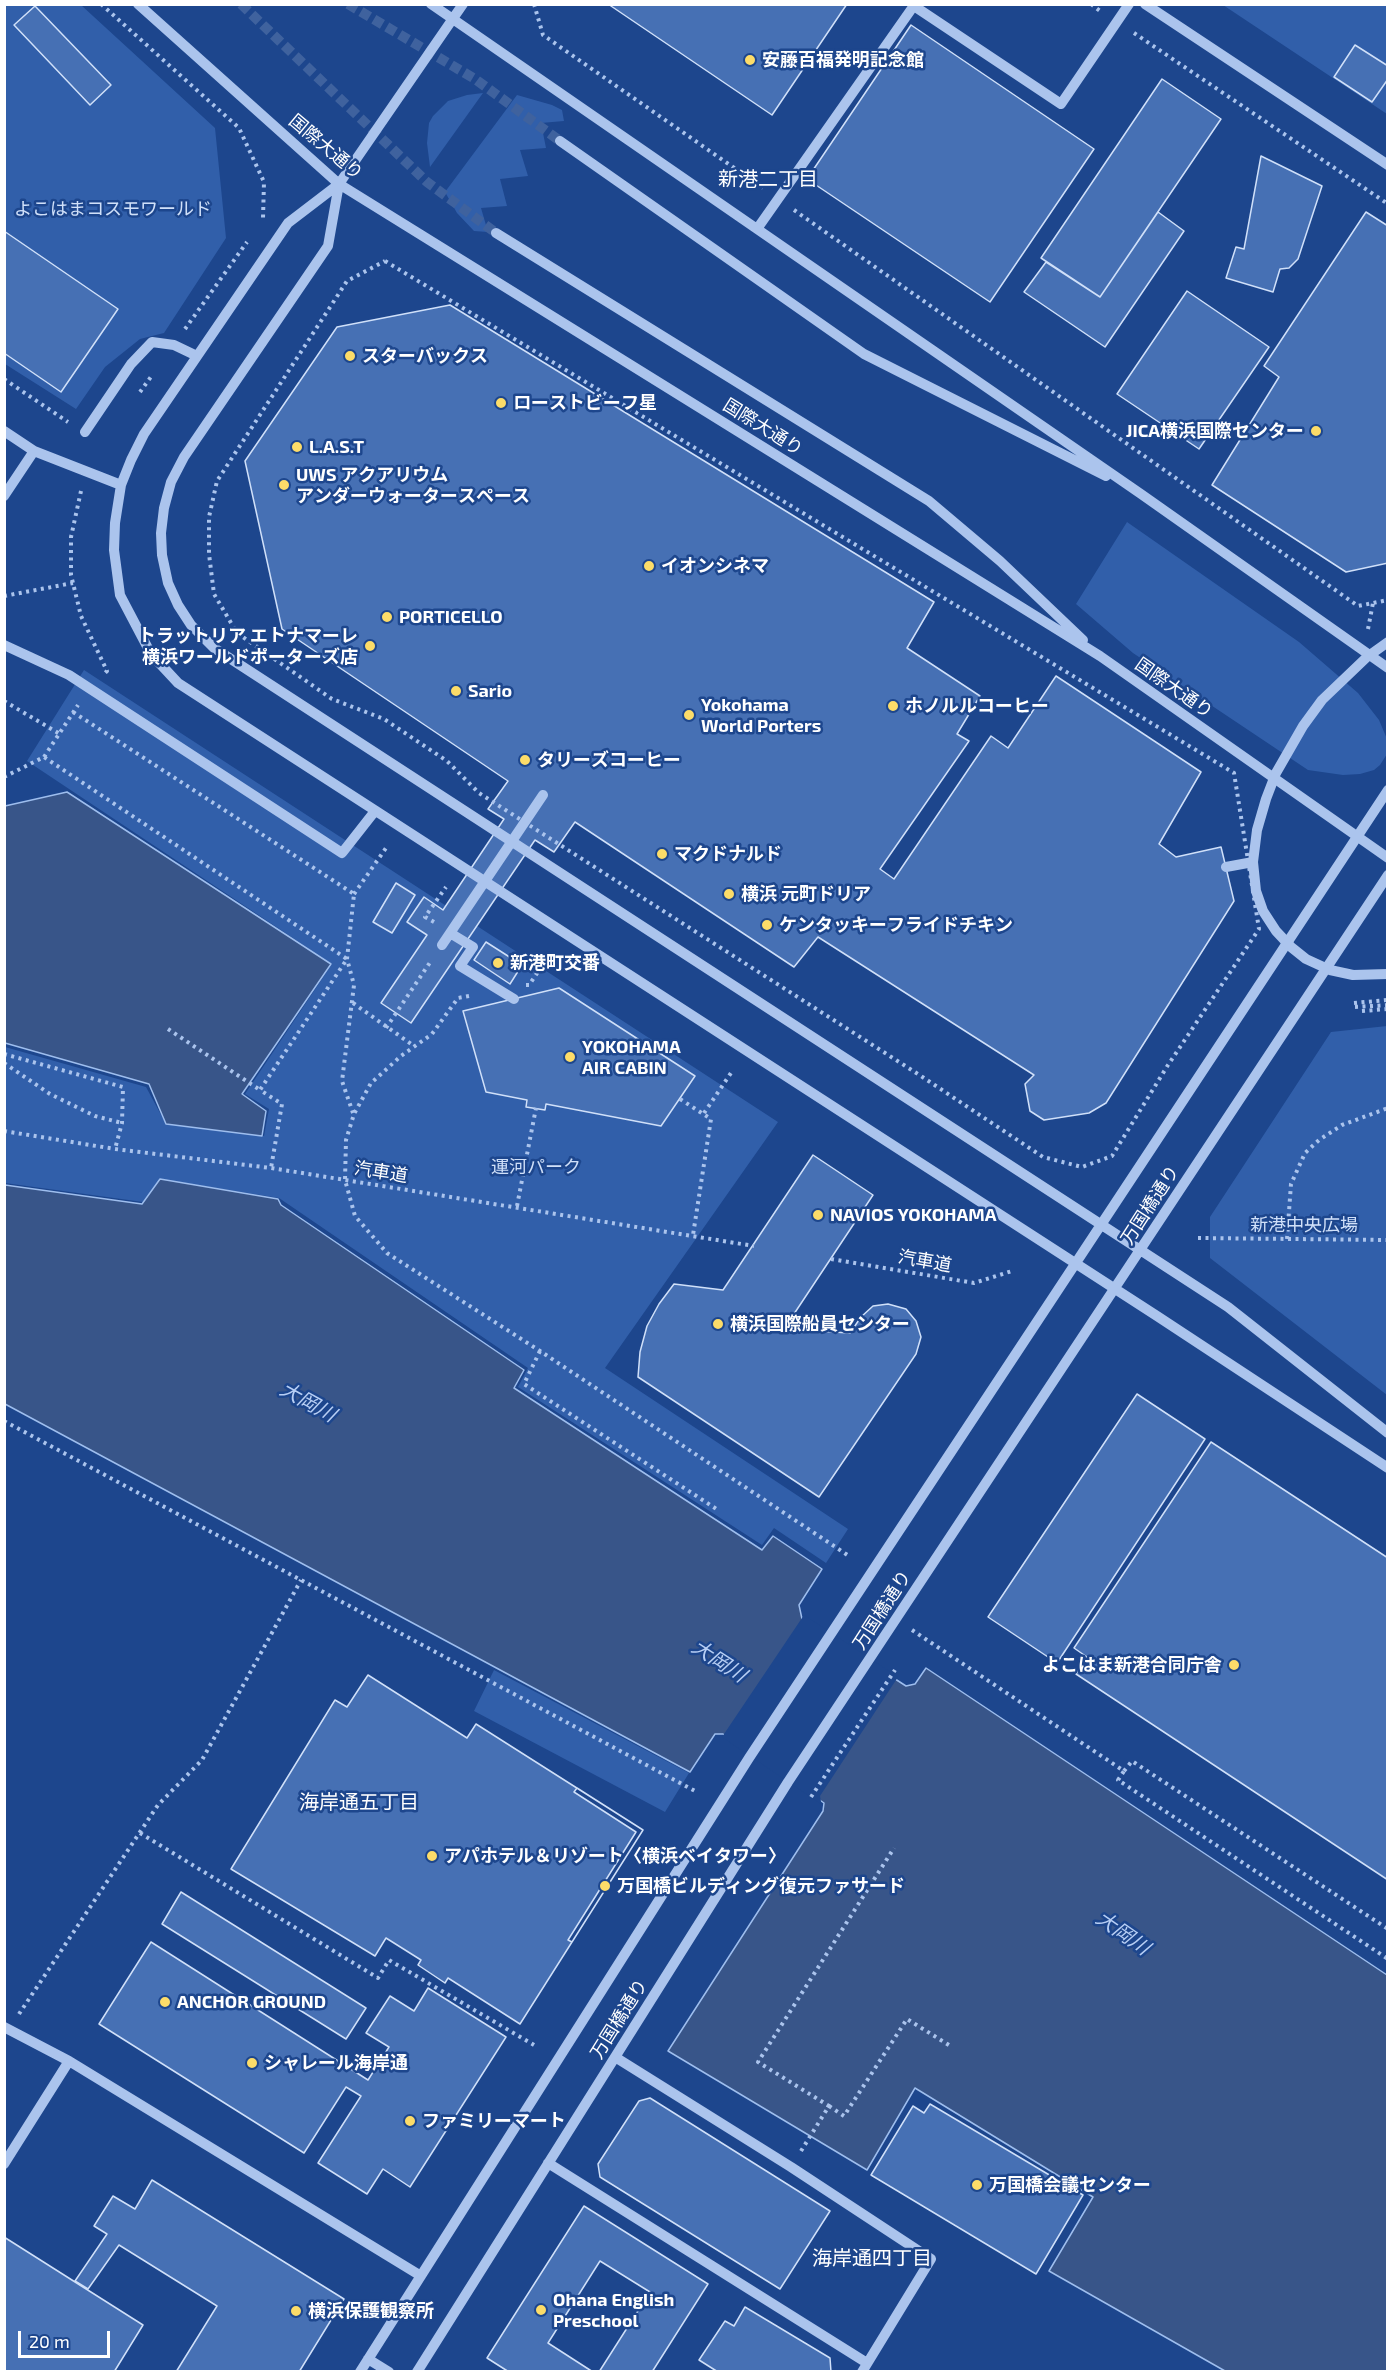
<!DOCTYPE html>
<html>
<head>
<meta charset="utf-8">
<style>
  body { margin:0 }
  #map { position:relative; width:1392px; height:2376px; overflow:hidden; background:#1d468d; font-family:"Exo 2",sans-serif }
  canvas { display:block }
  .frame { position:absolute; inset:0; border:6px solid #fff; pointer-events:none }
  .scale { position:absolute; left:18px; top:2331px; width:92px; height:27px; box-sizing:border-box; border:3px solid #fff; border-top:0; padding-left:8px; font-size:18px; line-height:21px; white-space:nowrap; color:#fff; -webkit-text-stroke:4px #1d468d; paint-order:stroke }
</style>
</head>
<body>
<div id="map">
<canvas width="1392" height="2376"></canvas>
<div class="frame"></div>
<div class="scale">20 m</div>
</div>
<script>
const ctx = document.querySelector('canvas').getContext('2d');
ctx.lineJoin = 'round';
function fill(path, color) { ctx.fillStyle = color; ctx.fill(path, 'evenodd'); }
const poly = rows => new Path2D(rows.map(r => 'M' + r).join(''));
function trace(path, color, width, dash) { ctx.strokeStyle = color; ctx.lineWidth = width; ctx.lineCap = dash ? 'butt' : 'round'; ctx.setLineDash(dash || []); ctx.stroke(path); }
function drawText(font, color, halo, rows, align = 'center') {
  ctx.font = font + ' "Exo 2","Noto Sans JP",sans-serif'; ctx.lineWidth = 5; ctx.setLineDash([]); ctx.textBaseline = 'middle'; ctx.strokeStyle = halo; ctx.fillStyle = color; for (const [text, x, y, turn = 0] of rows) {
    ctx.save(); ctx.translate(x, y); ctx.rotate((+turn || 0) * Math.PI / 180); ctx.textAlign = isNaN(turn) ? turn : align; if (halo) ctx.strokeText(text, 0, 0); ctx.fillText(text, 0, 0); ctx.restore();
  }
}
fill(poly([
  [4,5,81,5,215,128,226,238,164,333,140,339,105,367,76,409,5,364],
  [1223,5,1387,5,1387,114],
  [483,93,430,167,427,143,429,123,433,116,448,101,467,95],
  [517,95,552,105,562,110,564,121,541,123,546,148,520,150,528,176,500,179,507,206,481,208,488,232,474,231,457,213,445,192],
  [1127,522,1299,642,1358,693,1379,720,1387,739,1387,754,1380,765,1374,770,1360,774,1343,775,1308,770,1133,653,1076,604],
  [84,670,778,1122,605,1368,848,1529,826,1563,774,1528,762,1545,518,1387,528,1368,279,1198,160,1179,143,1202,5,1183,5,1047,146,1087,166,1124,264,1136,269,1109,245,1094,332,964,27,761],
  [1387,1026,1388,1026,1387,1395,1210,1258,1210,1217,1331,1032],
  [494,1670,689,1773,665,1812,474,1711]
]), '#315faa');
const water = poly([
  [67,792,331,964,242,1094,266,1111,262,1136,166,1124,149,1084,5,1043,5,806,67,792],
  [160,1179,278,1199,281,1205,524,1370,514,1388,762,1550,773,1536,822,1569,799,1605,802,1619,906,1686,915,1684,926,1668,1387,1975,1387,2371,1225,2371,1049,2271,1093,2197,915,2088,867,2170,668,2051,823,1811,824,1803,723,1734,715,1734,690,1772,5,1404,5,1185,142,1204,160,1179]
]);
fill(water, '#385589');
trace(water, '#9ebeee', 1.5);
fill(poly([
  [804,1615,898,1677,820,1796,822,1807,804,1836,820,1810,821,1804,722,1737]
]), '#1d468d');
const building = poly([
  [608,4,847,4,772,115,608,4],
  [35,6,111,85,90,105,14,25,35,6],
  [911,25,1094,149,990,302,807,179,911,25],
  [1355,45,1388,66,1388,79,1372,102,1334,77,1355,45],
  [1162,79,1221,119,1100,297,1041,258,1162,79],
  [1261,156,1322,186,1298,259,1289,268,1280,269,1273,292,1226,278,1236,247,1244,249,1261,156],
  [1158,212,1184,231,1105,347,1024,292,1046,262,1100,297,1158,212],
  [1366,212,1388,226,1388,563,1346,572,1212,485,1279,377,1264,366,1366,212],
  [4,231,118,309,61,392,4,353,4,231],
  [1187,291,1269,347,1199,449,1117,394,1187,291],
  [450,305,934,602,907,648,980,696,957,734,969,741,880,869,894,879,991,736,1008,748,1056,676,1201,772,1159,844,1176,857,1221,847,1234,901,1106,1103,1089,1113,1044,1120,1030,1111,1025,1084,1034,1075,818,937,794,967,575,822,554,852,535,840,411,1023,381,1003,427,935,407,922,424,897,443,910,504,819,488,809,508,781,282,629,245,461,337,327,450,305],
  [396,883,415,895,392,933,373,922,396,883],
  [486,942,522,965,510,984,474,960,486,942],
  [559,988,695,1076,661,1126,546,1104,545,1110,526,1107,527,1100,486,1092,463,1011,559,988],
  [813,1155,873,1195,784,1329,850,1333,861,1317,873,1306,888,1304,906,1309,916,1321,921,1337,916,1354,819,1497,638,1377,640,1352,647,1326,659,1304,674,1284,723,1290,813,1155],
  [1137,1394,1205,1439,1057,1663,988,1617,1137,1394],
  [1211,1442,1388,1558,1388,1880,1076,1674,1087,1657,1074,1648,1211,1442],
  [368,1675,467,1738,476,1724,643,1830,520,2024,448,1978,445,1983,418,1965,421,1960,386,1938,375,1956,231,1869,335,1700,347,1707,368,1675],
  [577,1788,643,1830,572,1942,568,1940,636,1832,574,1792,577,1788],
  [181,1892,366,2008,346,2039,162,1924,181,1892],
  [151,1942,368,2080,389,2047,366,2033,390,1996,414,2011,428,1988,506,2037,410,2187,383,2169,367,2194,318,2163,361,2096,346,2087,304,2153,99,2024,151,1942],
  [650,2098,830,2211,780,2289,600,2177,598,2164,639,2101,650,2098],
  [930,2104,1083,2195,1036,2274,871,2175,913,2106,924,2113,930,2104],
  [152,2180,344,2299,299,2372,176,2372,217,2306,119,2245,88,2289,75,2281,107,2234,94,2226,113,2196,135,2209,152,2180],
  [584,2206,708,2284,652,2372,599,2372,650,2292,600,2261,548,2343,593,2372,509,2372,487,2358,584,2206],
  [4,2237,143,2325,114,2372,4,2372,4,2237],
  [745,2307,830,2358,831,2372,718,2372,699,2360,725,2321,734,2326,745,2307]
]);
fill(building, '#4670b4');
trace(building, '#d0e0f9', 1.5);
trace(poly([
  [241,4,427,182,496,233],
  [348,4,475,79,560,141]
]), '#3f629e', 10, [10, 5]);
trace(poly([
  [101,4,239,128,264,182,263,218],
  [534,4,543,35,763,188],
  [1091,4,1100,11],
  [1134,33,1388,204],
  [794,210,1358,606,1388,600],
  [385,261,1234,773,1259,929,1168,1065,1112,1156,1082,1167,1043,1157,921,1076,479,793,447,761,384,719,332,699,237,633,214,594,209,554,209,517,217,481,347,281,385,261],
  [185,329,247,242],
  [4,379,68,422],
  [140,392,153,374],
  [81,491,71,537,71,575,81,616,107,671,104,674],
  [4,596,73,583],
  [1368,629,1373,603],
  [4,701,60,734],
  [73,712,354,894,347,959,354,985,342,1081,353,1113],
  [44,757,78,705],
  [4,777,44,757,347,959,260,1090,282,1104,271,1168],
  [354,894,386,848],
  [434,922,425,917,446,887],
  [526,985,529,985,550,954],
  [469,996,458,998,432,1034,401,1056,371,1083,354,1114,346,1140,345,1180,355,1216,387,1253,540,1351,849,1556],
  [353,1003,414,1046],
  [1354,1003,1388,1000],
  [1355,1007,1388,1005],
  [1362,1011,1388,1009],
  [386,1028,431,961],
  [168,1029,260,1090],
  [4,1054,123,1087,122,1123,115,1149],
  [4,1063,50,1094,95,1116,122,1123],
  [680,1099,711,1119,693,1235],
  [704,1113,731,1073],
  [4,1131,115,1149,271,1168,754,1246],
  [517,1206,536,1108],
  [1198,1238,1388,1240],
  [1287,1239,1291,1184,1305,1153,1319,1140,1342,1125,1388,1108],
  [831,1259,974,1283,1012,1271],
  [540,1351,524,1384,718,1510],
  [4,1421,695,1791],
  [912,1630,1124,1771,1118,1780,1388,1959],
  [1124,1771,1132,1761,1388,1929],
  [811,1797,895,1670],
  [140,1833,378,1978,389,1960,534,2045],
  [19,2014,158,1805,202,1760,301,1580],
  [829,2106,844,2116,907,2019,952,2047],
  [801,2151,829,2106,758,2062,894,1848]
]), '#abc4ed', 4, [3, 4.5]);
trace(poly([
  [138,4,339,184,1100,656,1388,858],
  [431,4,1141,494,1388,668],
  [463,4,339,184,288,223,144,434,131,460,121,485,115,523,114,550,120,595,151,654,178,683,1157,1316,1388,1468],
  [1145,4,1388,165],
  [914,6,1061,104,1129,4],
  [560,141,864,354,1106,476],
  [339,184,328,246,184,457,171,482,164,508,161,533,162,555,168,583,178,605,191,625,214,648,1228,1307,1388,1433],
  [757,229,915,4],
  [496,233,929,501,1000,561,1083,640],
  [4,431,34,451,121,485],
  [85,432,131,364,152,342,174,345,197,356],
  [4,496,34,451],
  [4,645,69,675,342,853,375,811],
  [4,2027,69,2061,421,2276],
  [615,2057,791,2167,931,2259,862,2372],
  [548,2163,867,2363],
  [4,2164,69,2061],
  [368,2359,389,2372],
  [360,2372,749,1758,1388,790],
  [417,2372,788,1782,1388,875]
]), '#abc4ed', 10);
trace(poly([
  [1388,642,1367,657,1322,700,1303,726,1276,773,1266,799,1257,830,1253,862,1256,891,1263,911,1276,931,1291,947,1306,959,1330,970,1353,975,1388,974],
  [1226,867,1253,862],
  [450,933,473,947,460,966,514,999],
  [442,945,543,795]
]), '#abc4ed', 10);
for (const [x, y, r, color] of [
  [750,60,6,"#fcdc69"],
  [350,356,6,"#fcdc69"],
  [501,403,6,"#fcdc69"],
  [1316,431,6,"#fcdc69"],
  [297,447,6,"#fcdc69"],
  [284,485,6,"#fcdc69"],
  [649,566,6,"#fcdc69"],
  [387,617,6,"#fcdc69"],
  [370,646,6,"#fcdc69"],
  [456,691,6,"#fcdc69"],
  [893,706,6,"#fcdc69"],
  [689,715,6,"#fcdc69"],
  [525,760,6,"#fcdc69"],
  [662,854,6,"#fcdc69"],
  [729,894,6,"#fcdc69"],
  [767,925,6,"#fcdc69"],
  [498,963,6,"#fcdc69"],
  [570,1057,6,"#fcdc69"],
  [818,1215,6,"#fcdc69"],
  [718,1324,6,"#fcdc69"],
  [1234,1665,6,"#fcdc69"],
  [432,1856,6,"#fcdc69"],
  [605,1886,6,"#fcdc69"],
  [165,2002,6,"#fcdc69"],
  [252,2063,6,"#fcdc69"],
  [410,2121,6,"#fcdc69"],
  [977,2185,6,"#fcdc69"],
  [541,2310,6,"#fcdc69"],
  [296,2311,6,"#fcdc69"]
]) { const dot = new Path2D(); dot.arc(x, y, r, 0, 2 * Math.PI); ctx.fillStyle = color; ctx.fill(dot); trace(dot, '#1d468d', 2); }
drawText('bold 18px', '#fff', '#1d468d', [
  ["安藤百福発明記念館",762,60],
  ["スターバックス",362,356],
  ["ローストビーフ星",513,403],
  ["JICA横浜国際センター",1304,431,"right"],
  ["L.A.S.T",309,447],
  ["UWS アクアリウム",296,475],
  ["アンダーウォータースペース",296,496],
  ["イオンシネマ",661,566],
  ["PORTICELLO",399,617],
  ["トラットリア エトナマーレ",358,636,"right"],
  ["横浜ワールドポーターズ店",358,657,"right"],
  ["Sario",468,691],
  ["Yokohama",701,705],
  ["World Porters",701,726],
  ["ホノルルコーヒー",905,706],
  ["タリーズコーヒー",537,760],
  ["マクドナルド",674,854],
  ["横浜 元町ドリア",741,894],
  ["ケンタッキーフライドチキン",779,925],
  ["新港町交番",510,963],
  ["YOKOHAMA",582,1047],
  ["AIR CABIN",582,1068],
  ["NAVIOS YOKOHAMA",830,1215],
  ["横浜国際船員センター",730,1324],
  ["よこはま新港合同庁舎",1222,1665,"right"],
  ["アパホテル＆リゾート〈横浜ベイタワー〉",444,1856],
  ["万国橋ビルディング復元ファサード",617,1886],
  ["ANCHOR GROUND",177,2002],
  ["シャレール海岸通",264,2063],
  ["ファミリーマート",422,2121],
  ["万国橋会議センター",989,2185],
  ["Ohana English",553,2300],
  ["Preschool",553,2321],
  ["横浜保護観察所",308,2311]
], 'left');
drawText('18px', '#fff', '#1d468d', [
  ["国際大通り",326,147,40],
  ["国際大通り",763,427,32],
  ["国際大通り",1174,688,35],
  ["汽車道",381,1172,9],
  ["万国橋通り",1150,1205,-57],
  ["汽車道",925,1261,10],
  ["万国橋通り",882,1610,-57],
  ["万国橋通り",619,2019,-58]
]);
drawText('18px', '#d0e0f9', '#1d468d', [
  ["よこはまコスモワールド",113,209],
  ["運河パーク",536,1167],
  ["新港中央広場",1304,1225]
]);
drawText('20px', '#fff', '#1d468d', [
  ["新港二丁目",768,179],
  ["海岸通五丁目",359,1802],
  ["海岸通四丁目",872,2258]
]);
drawText('italic 20px', '#b7cef4', '#1d468d', [
  ["大岡川",308,1402,29],
  ["大岡川",719,1661,33],
  ["大岡川",1123,1933,35]
]);
</script>
</body>
</html>
